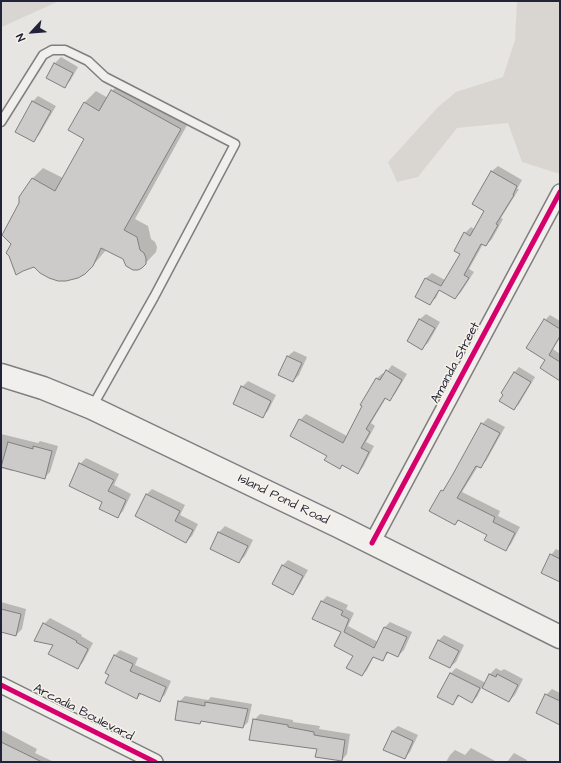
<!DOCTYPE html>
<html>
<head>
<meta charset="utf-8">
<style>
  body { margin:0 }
  #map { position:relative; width:561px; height:763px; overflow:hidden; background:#e7e5e1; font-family:"Architects Daughter",sans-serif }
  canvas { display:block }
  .frame { position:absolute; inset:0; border:2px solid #22223b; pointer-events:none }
  .north { position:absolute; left:12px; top:12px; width:40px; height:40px; -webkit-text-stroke:3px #f7f3e8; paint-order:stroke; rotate:244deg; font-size:11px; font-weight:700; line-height:16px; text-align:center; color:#22223b }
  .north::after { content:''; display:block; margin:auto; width:14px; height:18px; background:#22223b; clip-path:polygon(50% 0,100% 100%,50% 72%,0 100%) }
</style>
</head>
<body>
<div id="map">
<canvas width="561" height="763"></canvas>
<div class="frame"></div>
<div class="north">N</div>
</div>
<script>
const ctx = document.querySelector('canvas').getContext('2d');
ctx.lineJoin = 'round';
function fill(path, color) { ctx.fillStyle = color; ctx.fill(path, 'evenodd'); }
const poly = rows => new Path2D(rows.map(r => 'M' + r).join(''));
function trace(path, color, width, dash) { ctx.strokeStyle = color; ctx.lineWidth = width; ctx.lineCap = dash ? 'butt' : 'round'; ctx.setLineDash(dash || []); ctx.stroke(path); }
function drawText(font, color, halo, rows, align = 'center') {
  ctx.font = font + ' "Architects Daughter",sans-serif'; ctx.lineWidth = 3; ctx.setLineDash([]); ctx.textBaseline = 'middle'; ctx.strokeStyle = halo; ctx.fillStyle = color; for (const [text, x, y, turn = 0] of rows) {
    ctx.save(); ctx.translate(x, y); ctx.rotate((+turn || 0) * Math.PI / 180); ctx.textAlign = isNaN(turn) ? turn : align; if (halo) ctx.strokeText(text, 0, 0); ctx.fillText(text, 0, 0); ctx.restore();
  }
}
fill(poly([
  [1,1,59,1,4,26,1,27],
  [517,1,560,1,560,174,522,162,508,123,457,128,418,177,397,182,388,162,438,107,456,92,503,77,515,40]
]), '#d9d6d2');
fill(poly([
  [61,57,78,67,70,81,64,87,47,78,55,63],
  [123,80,191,118,135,219,148,226,151,239,155,242,157,247,156,252,142,267,106,250,89,270,12,244,32,179,43,168,63,178,85,139,69,130,85,102,96,91,108,98,112,91],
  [38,96,56,106,39,135,33,141,32,102],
  [498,166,522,180,517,189,519,189,501,218,503,219,492,239,486,245,483,244,469,269,474,272,461,292,455,298,440,289,436,298,430,303,417,296,426,278,432,273,445,280,461,254,465,233,471,227,474,229,485,210,473,203,492,171],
  [426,314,440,322,428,343,422,348,408,340,420,319],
  [550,315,560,321,560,338,553,349,560,354,560,372,547,359,545,320],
  [294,351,307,357,299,375,293,381,279,374,288,356],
  [392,365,407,374,395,394,390,400,386,398,371,423,375,426,366,442,374,446,363,467,358,473,328,456,300,420,306,414,347,436,364,406,361,405,377,378,383,373,385,374],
  [519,367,535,377,519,404,514,409,514,373],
  [248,381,276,395,268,411,262,417,242,387],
  [488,418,505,427,486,461,480,467,478,466,462,492,500,511,498,516,520,527,511,544,506,550,488,534,459,520,455,524,442,491,447,485,482,424],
  [1,434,38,443,40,441,58,446,50,472,45,477,14,469,12,471,1,468],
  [86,458,119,474,114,485,131,494,123,511,117,517,104,501,80,464],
  [152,489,185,505,180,515,198,524,192,536,186,542,136,516,147,494],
  [225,526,253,540,245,556,239,562,211,549,219,532],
  [556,549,560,551,560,581,551,555],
  [288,560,308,570,298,588,293,594,283,565],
  [327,596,348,605,346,609,354,613,348,626,378,642,385,627,390,622,412,632,404,650,398,656,389,652,382,660,374,656,367,670,362,675,343,631,314,618,322,601],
  [1,602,26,609,22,629,16,635,1,631],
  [50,618,82,635,81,636,93,643,83,662,78,668,54,644,44,624],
  [444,635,464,645,456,662,450,667,438,641],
  [120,650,138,658,135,665,171,681,165,695,159,700,142,693,137,698,110,674,114,656],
  [456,668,486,683,490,674,496,668,501,671,504,669,523,679,515,695,509,701,482,687,477,697,472,702,460,695,453,704,439,697,451,673],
  [552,689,560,693,560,722,546,695],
  [185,696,208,700,211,697,252,704,248,722,243,727,203,720,200,723,179,702],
  [260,714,293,720,293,722,320,726,319,729,350,734,347,754,342,760,254,720],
  [398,726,418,735,410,752,405,758,392,731],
  [1,730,37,749,35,753,54,762,1,762],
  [471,748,497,762,446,762,450,755,455,750,465,755],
  [514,753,527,760,526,762,507,762]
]), '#0003');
const building = poly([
  [54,63,73,73,65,88,46,78,54,63],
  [111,90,181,129,124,230,137,237,140,250,144,253,146,258,146,264,142,268,138,270,133,270,126,266,123,259,101,248,93,266,85,274,78,278,66,281,58,281,49,278,40,273,34,267,23,271,16,275,9,256,6,253,11,244,2,235,19,203,19,197,32,178,55,191,84,139,68,130,84,102,99,111,111,90],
  [32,101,51,111,34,142,15,132,32,101],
  [491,171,517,186,513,195,514,195,496,224,498,225,486,246,481,244,464,275,469,278,455,299,439,290,430,305,415,297,425,278,441,286,460,254,454,251,464,232,470,236,484,211,472,204,491,171],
  [419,319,435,328,422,350,407,341,419,319],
  [544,319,560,329,560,336,549,355,560,362,560,381,540,368,545,360,526,348,544,319],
  [287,356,302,363,293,382,278,375,287,356],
  [386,370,402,380,390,401,385,398,366,429,370,432,361,448,369,452,358,474,342,465,340,469,324,460,327,456,290,436,299,419,343,443,362,406,360,405,376,378,380,380,386,370],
  [514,372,531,382,514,410,499,401,503,395,501,393,514,372],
  [241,386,271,401,263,418,233,404,241,386],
  [481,423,500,433,481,468,476,466,457,498,495,517,493,522,515,533,506,551,484,540,487,535,458,520,455,525,429,511,441,490,443,491,453,474,481,423],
  [8,442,33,449,33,446,52,451,45,479,1,467,8,442],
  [79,463,114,480,108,491,126,500,118,518,99,509,102,502,69,486,79,463],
  [146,494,180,511,175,521,193,530,186,543,135,516,146,494],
  [218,532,248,546,239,563,210,549,218,532],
  [550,554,560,559,560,582,541,573,550,554],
  [282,565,303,576,293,595,272,584,282,565],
  [321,601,343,611,341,615,349,619,344,632,374,648,384,627,407,637,398,657,387,652,383,661,373,657,362,676,346,668,353,656,334,646,341,632,312,619,321,601],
  [1,609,21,614,16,636,1,632,1,609],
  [43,623,77,641,76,642,88,649,78,669,48,654,53,645,34,641,43,623],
  [438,640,459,651,450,668,429,658,438,640],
  [114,655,133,664,130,671,166,687,160,702,139,693,137,699,105,683,109,675,105,673,114,655],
  [450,673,480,688,472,703,458,695,453,705,437,697,450,673],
  [489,674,496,677,497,674,518,685,509,702,482,688,489,674],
  [545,694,560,701,560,725,536,713,545,694],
  [178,701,205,706,205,702,248,709,243,728,201,721,200,724,175,720,178,701],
  [253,719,288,725,288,727,314,732,314,735,345,740,342,761,315,757,317,749,249,740,253,719],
  [392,731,413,741,405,759,383,750,392,731],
  [1,742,42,762,1,762,1,742]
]);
fill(building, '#cdcbc9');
trace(building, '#7f7e81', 1);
const lane = poly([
  [1,122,43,55,52,50,65,50,88,61,105,77,235,144,154,297,92,407]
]);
const street = poly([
  [372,543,560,192],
  [1,685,155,762]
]);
const primary = poly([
  [1,375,43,388,92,408,338,526,560,637]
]);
trace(lane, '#7f7e81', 11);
trace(street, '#7f7e81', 18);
trace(primary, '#7f7e81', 25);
trace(lane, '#f0efeb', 8);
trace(street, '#f0efeb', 15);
trace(primary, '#f0efeb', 22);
trace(poly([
  [372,543,560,192],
  [1,685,155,762]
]), '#d6006c', 5);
drawText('13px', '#22223b', '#f7f3e8', [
  ["Amanda Street",456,363,-62],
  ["Island Pond Road",283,500,26],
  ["Arcadia Boulevard",83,713,27]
]);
</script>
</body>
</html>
